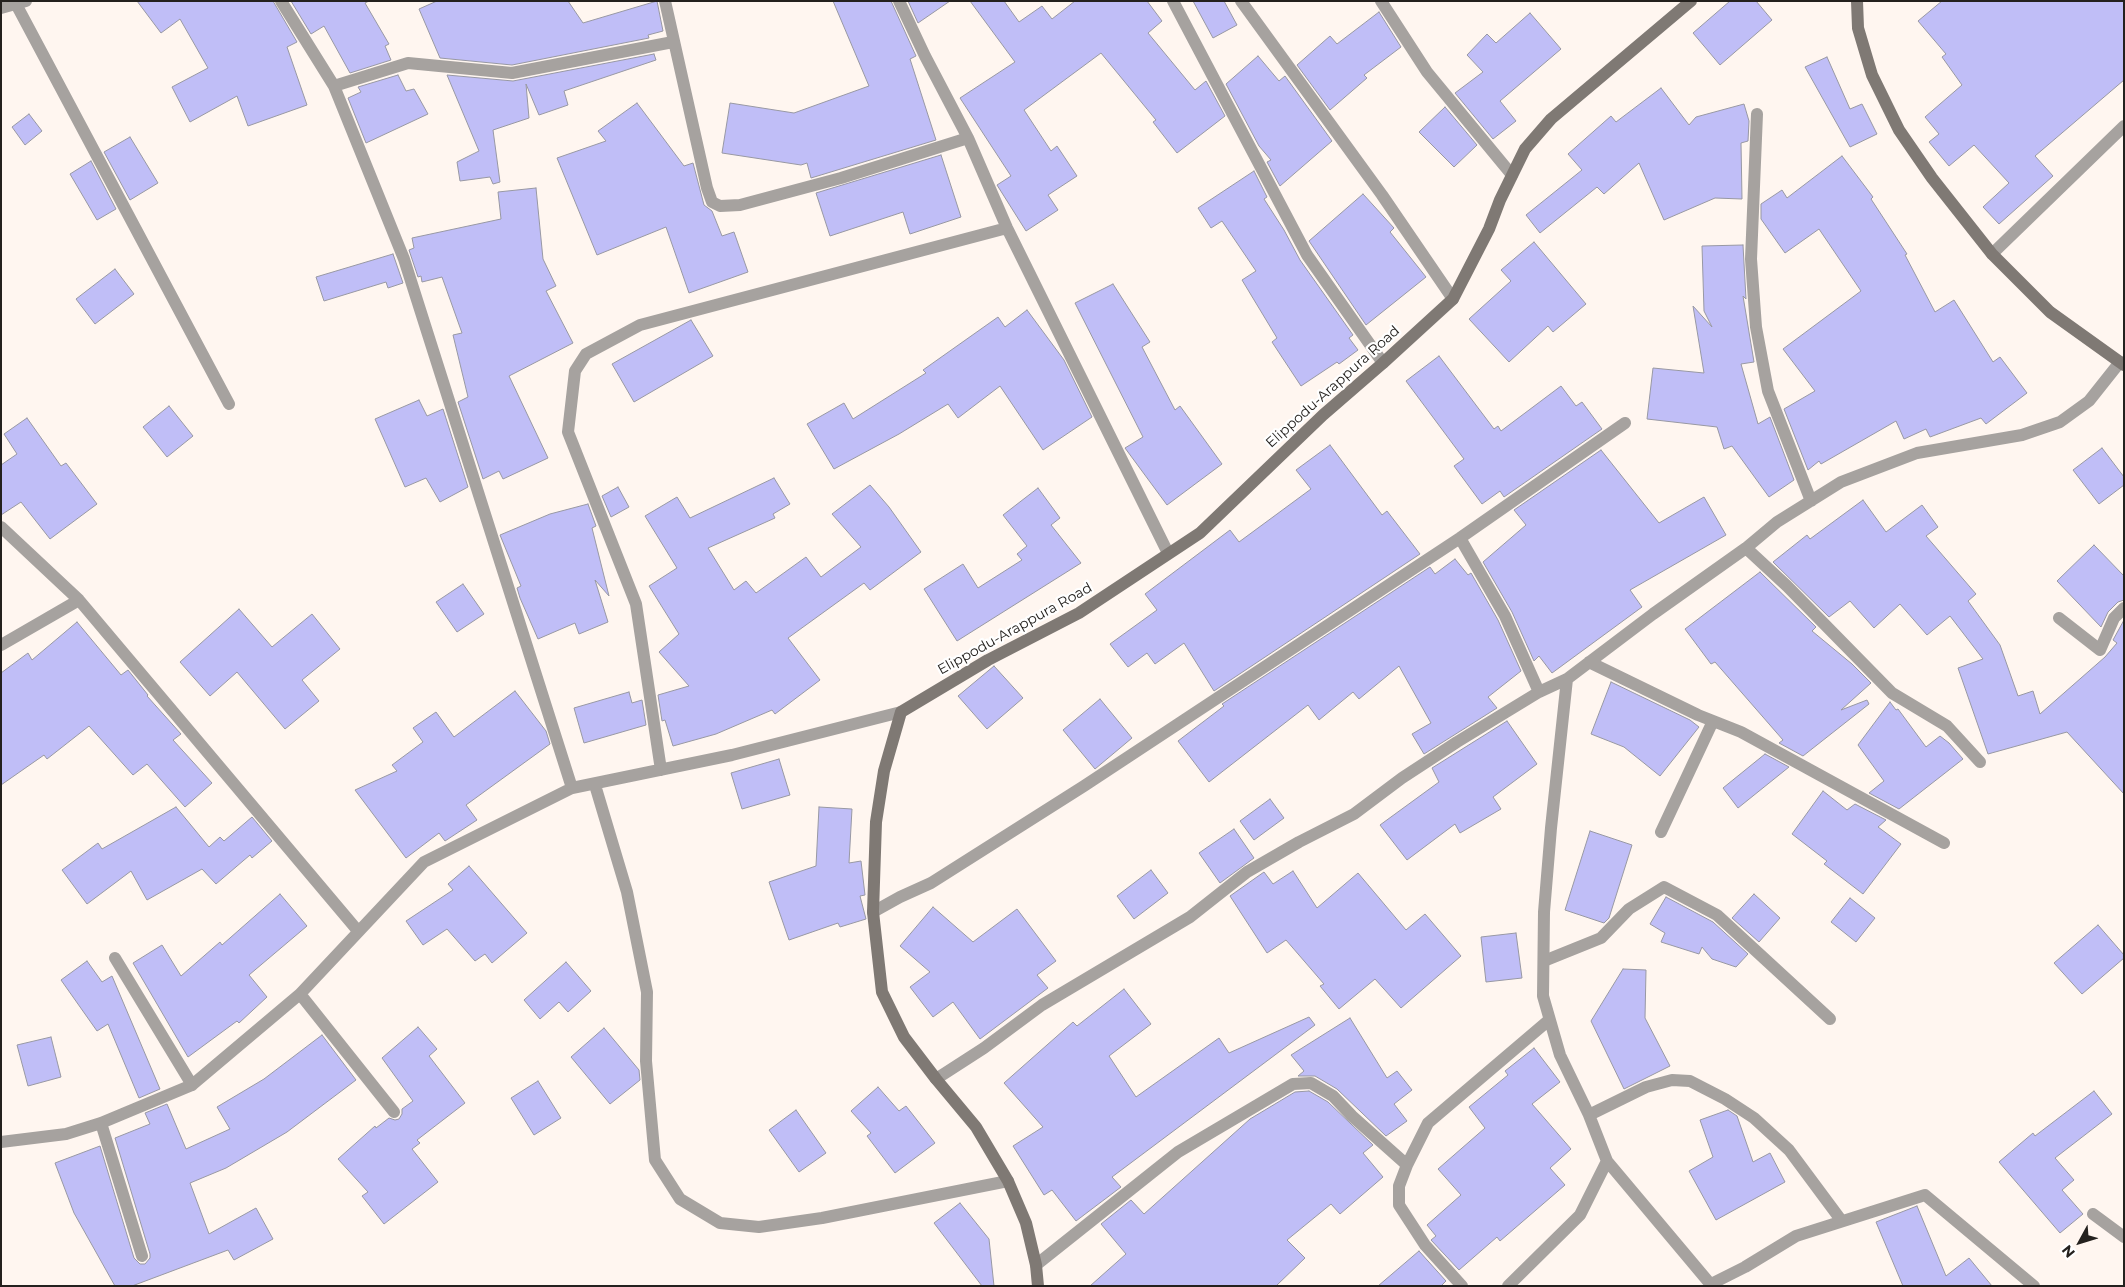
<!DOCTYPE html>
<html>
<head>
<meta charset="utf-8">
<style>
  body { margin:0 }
  #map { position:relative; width:2125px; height:1287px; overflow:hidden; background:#fff6f0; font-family:Montserrat,sans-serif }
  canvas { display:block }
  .frame { position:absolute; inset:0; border:2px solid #24211e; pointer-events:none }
  .north { position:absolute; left:2055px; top:1217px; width:50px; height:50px; -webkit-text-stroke:4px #fff; paint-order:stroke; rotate:231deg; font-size:14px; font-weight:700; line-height:20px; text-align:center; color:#24211e }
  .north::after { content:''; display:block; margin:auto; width:18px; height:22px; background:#24211e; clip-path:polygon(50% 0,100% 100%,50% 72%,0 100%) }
</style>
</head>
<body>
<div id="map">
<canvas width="2125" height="1287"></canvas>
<div class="frame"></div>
<div class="north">N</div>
</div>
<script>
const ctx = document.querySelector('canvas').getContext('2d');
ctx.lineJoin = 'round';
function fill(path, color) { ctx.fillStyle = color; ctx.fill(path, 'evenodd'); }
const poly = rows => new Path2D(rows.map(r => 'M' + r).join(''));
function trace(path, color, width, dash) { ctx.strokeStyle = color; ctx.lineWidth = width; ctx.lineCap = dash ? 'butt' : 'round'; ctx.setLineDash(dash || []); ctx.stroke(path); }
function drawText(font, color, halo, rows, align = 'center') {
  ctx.font = font + ' Montserrat,sans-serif'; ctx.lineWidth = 4.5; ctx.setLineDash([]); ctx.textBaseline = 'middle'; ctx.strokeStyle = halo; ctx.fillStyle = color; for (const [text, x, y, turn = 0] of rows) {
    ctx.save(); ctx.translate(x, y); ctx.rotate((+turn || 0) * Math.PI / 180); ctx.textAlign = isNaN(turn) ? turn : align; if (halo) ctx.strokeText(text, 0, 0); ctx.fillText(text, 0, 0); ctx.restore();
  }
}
const building = poly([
  [137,1,273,1,297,42,287,47,307,105,248,126,237,96,190,122,172,87,208,68,180,19,161,33,137,1],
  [291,1,369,1,365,3,389,44,385,46,391,60,350,73,324,26,311,34,291,1],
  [437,1,568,1,583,23,657,1,663,31,648,35,649,38,512,65,440,58,419,9,437,1],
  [833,1,891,1,916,56,910,59,936,140,811,178,807,163,801,165,722,153,730,103,794,113,869,86,833,1],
  [908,1,950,1,918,23,908,1],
  [970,1,1004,1,1019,22,1042,6,1052,19,1075,1,1147,1,1162,21,1148,33,1195,90,1206,81,1225,116,1177,153,1153,122,1156,120,1101,53,1024,110,1051,151,1057,146,1077,176,1048,195,1058,210,1026,231,997,185,1011,176,960,98,1015,62,970,1],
  [1193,1,1224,1,1237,25,1213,38,1193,1],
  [1730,1,1756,1,1772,20,1720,65,1693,33,1730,1],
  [1942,1,2124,1,2124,80,2035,156,2053,176,1999,224,1983,207,2009,183,1974,145,1949,166,1929,142,1939,134,1925,117,1962,85,1942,57,1946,54,1918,21,1942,1],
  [1379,12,1401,47,1364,75,1367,78,1330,110,1297,65,1330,36,1337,44,1379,12],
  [1530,13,1561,49,1500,101,1516,121,1493,139,1455,93,1483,72,1467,55,1487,34,1496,43,1530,13],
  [654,54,656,60,564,91,568,105,539,115,526,84,529,118,493,130,500,182,493,184,490,177,460,181,457,162,479,151,447,75,513,81,654,54],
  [1258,56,1279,81,1285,76,1332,141,1280,186,1267,162,1271,160,1259,146,1226,84,1258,56],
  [1827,57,1850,109,1862,104,1877,134,1850,147,1805,67,1827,57],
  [398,75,406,91,414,89,428,114,366,143,348,98,361,92,358,87,398,75],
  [1661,88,1689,125,1696,117,1744,104,1749,121,1748,141,1741,143,1742,199,1715,198,1664,220,1639,163,1604,194,1597,187,1540,233,1526,215,1582,170,1568,154,1611,116,1616,122,1661,88],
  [637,103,684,166,693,163,704,205,712,211,722,236,734,232,748,272,689,293,666,227,597,255,557,158,606,141,598,131,637,103],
  [1445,107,1477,145,1454,167,1419,132,1445,107],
  [29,114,42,131,25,145,12,127,29,114],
  [130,137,158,183,130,200,104,152,130,137],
  [941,155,961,217,910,234,903,212,830,236,816,193,941,155],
  [1842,156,1873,197,1871,199,1907,254,1905,255,1935,312,1954,300,1993,362,2000,357,2027,393,1986,424,1981,418,1930,437,1926,429,1904,439,1896,421,1821,464,1819,461,1808,470,1784,409,1815,391,1783,349,1861,291,1819,229,1785,253,1761,219,1761,204,1782,190,1787,198,1842,156],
  [91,161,116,209,97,220,70,174,91,161],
  [1254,171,1267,197,1264,199,1284,230,1300,260,1353,335,1349,338,1358,350,1339,364,1337,362,1301,386,1272,342,1277,338,1242,280,1256,271,1222,221,1211,228,1198,208,1254,171],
  [536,188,543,259,556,286,546,291,573,343,509,376,548,458,503,479,499,471,483,479,458,402,468,397,453,335,462,333,442,277,422,282,421,276,418,277,409,250,414,248,412,238,501,219,498,192,536,188],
  [1363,194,1394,228,1390,232,1426,277,1366,325,1309,241,1363,194],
  [1534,242,1586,304,1553,332,1548,326,1509,362,1469,319,1511,281,1501,270,1534,242],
  [1743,245,1746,299,1743,296,1754,362,1741,364,1758,424,1770,417,1794,480,1769,497,1732,446,1724,449,1717,427,1647,419,1653,368,1704,373,1693,306,1712,327,1704,311,1702,246,1743,245],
  [393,254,403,283,388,288,386,282,324,301,316,277,393,254],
  [115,269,134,294,95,324,76,299,115,269],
  [1113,284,1150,342,1142,347,1175,410,1180,406,1222,464,1167,505,1125,448,1143,437,1075,303,1113,284],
  [1027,310,1064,360,1092,417,1043,450,1000,386,958,418,948,404,899,434,834,469,807,424,844,403,853,419,926,373,923,370,998,317,1005,327,1027,310],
  [691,320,713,356,634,402,612,364,691,320],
  [1439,356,1494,429,1498,426,1501,431,1561,386,1576,406,1582,402,1602,429,1504,497,1500,491,1482,504,1454,466,1464,459,1406,381,1439,356],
  [419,400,427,416,443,409,468,487,440,502,426,478,405,487,375,419,419,400],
  [169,406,193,436,167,457,143,427,169,406],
  [27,418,61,466,66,463,97,504,50,539,21,502,1,515,1,465,17,454,4,434,27,418],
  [1330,445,1382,515,1387,511,1420,554,1214,691,1184,643,1155,664,1147,653,1128,667,1110,644,1157,610,1145,594,1230,530,1239,542,1311,489,1296,470,1330,445],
  [2102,448,2124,477,2124,485,2099,504,2073,470,2102,448],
  [1601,450,1659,523,1704,497,1726,535,1630,590,1642,607,1552,673,1539,656,1534,661,1512,612,1483,562,1526,525,1514,510,1601,450],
  [774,478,790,504,773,514,775,518,708,548,734,590,746,581,756,593,806,557,821,577,861,547,832,514,870,485,889,507,921,552,870,590,864,583,788,638,820,680,775,714,772,710,716,734,673,746,665,720,662,721,658,695,689,686,659,652,679,634,649,586,677,568,645,516,677,497,690,518,774,478],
  [618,487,629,507,611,517,602,496,618,487],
  [1038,488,1060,518,1051,525,1081,563,957,641,924,589,963,564,978,588,1022,560,1017,554,1027,546,1003,515,1038,488],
  [1863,500,1886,532,1922,505,1938,527,1926,536,1976,594,1968,601,2000,645,2018,696,2033,691,2040,714,2105,657,2117,643,2113,640,2124,620,2124,794,2067,732,1988,754,1958,668,1983,659,1950,616,1927,635,1900,604,1874,628,1850,601,1829,617,1773,562,1807,535,1810,539,1863,500],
  [588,504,596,526,592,528,609,596,595,580,608,622,579,634,575,623,538,639,520,598,517,588,521,586,500,535,550,514,588,504],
  [2094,545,2124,576,2124,600,2118,602,2108,612,2101,627,2057,581,2094,545],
  [1455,559,1468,575,1471,573,1498,620,1521,671,1488,697,1497,708,1424,754,1412,734,1431,723,1399,666,1359,699,1353,692,1319,720,1308,705,1209,782,1178,741,1224,706,1222,704,1430,567,1435,574,1455,559],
  [1760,572,1816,627,1812,631,1852,664,1871,683,1841,710,1867,700,1869,704,1803,756,1779,743,1783,740,1715,662,1711,664,1685,629,1760,572],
  [463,584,484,614,457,632,436,602,463,584],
  [239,609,272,647,312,614,340,649,302,680,319,701,285,729,237,672,210,696,180,662,239,609],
  [77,622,121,675,128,670,148,695,147,696,181,734,173,740,212,783,185,807,147,764,133,775,89,726,47,759,44,755,1,785,1,673,28,653,32,660,77,622],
  [994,666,1023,698,987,729,958,696,994,666],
  [1611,682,1690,720,1699,727,1660,776,1624,747,1591,734,1611,682],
  [515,691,546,731,550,744,466,805,477,820,445,841,439,833,406,858,355,790,397,771,392,765,423,742,413,728,436,712,454,737,515,691],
  [629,692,632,703,642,700,646,725,584,743,574,708,629,692],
  [1100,699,1132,738,1095,769,1063,730,1100,699],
  [1890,702,1896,710,1898,709,1926,747,1940,736,1949,743,1963,759,1899,809,1869,793,1884,781,1858,745,1890,702],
  [1507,721,1537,764,1493,797,1501,809,1460,833,1455,824,1407,860,1380,825,1439,782,1432,768,1507,721],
  [1765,754,1789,767,1738,808,1723,788,1765,754],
  [779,759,790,795,742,809,731,773,779,759],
  [1823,791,1847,810,1855,804,1886,820,1878,827,1901,844,1863,894,1824,864,1827,861,1792,834,1823,791],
  [1270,799,1284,818,1254,840,1240,821,1270,799],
  [176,807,209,847,220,837,224,841,252,817,272,841,252,858,250,855,216,884,202,869,147,900,131,871,87,904,62,870,98,843,102,849,176,807],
  [819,807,852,809,849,863,861,861,865,895,860,896,866,919,840,927,838,923,789,940,769,882,816,866,819,807],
  [1234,829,1254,858,1220,883,1199,853,1234,829],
  [1590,831,1632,845,1609,918,1604,923,1565,910,1590,831],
  [469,866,527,933,492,963,485,954,475,961,447,929,423,945,406,921,453,890,448,884,469,866],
  [1151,870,1168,893,1134,919,1117,896,1151,870],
  [1293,871,1317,908,1358,873,1406,930,1425,914,1461,956,1401,1008,1375,979,1339,1009,1320,986,1324,984,1286,940,1267,953,1230,896,1264,872,1273,884,1293,871],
  [280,894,307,926,249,975,267,997,239,1023,237,1021,188,1057,133,963,162,945,181,976,220,942,222,945,280,894],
  [1754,894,1780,918,1759,942,1732,918,1754,894],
  [1666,897,1713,922,1748,954,1736,967,1712,959,1702,947,1699,954,1661,942,1665,933,1650,924,1666,897],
  [1850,898,1875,918,1856,942,1831,922,1850,898],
  [933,907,973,942,1017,909,1056,961,1037,975,1048,988,980,1039,953,1002,933,1017,910,987,930,972,900,946,933,907],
  [2098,925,2124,955,2124,958,2082,994,2054,963,2098,925],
  [1516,933,1522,978,1486,982,1481,937,1516,933],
  [87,961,102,982,112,976,160,1089,139,1098,108,1024,97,1031,61,980,87,961],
  [566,962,591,991,568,1012,559,1002,540,1019,524,1000,566,962],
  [1623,969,1646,970,1645,1018,1670,1066,1624,1089,1591,1021,1623,969],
  [1124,989,1151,1024,1109,1056,1136,1097,1219,1038,1229,1053,1309,1017,1315,1025,1112,1177,1121,1187,1076,1221,1052,1190,1044,1195,1013,1146,1043,1127,1004,1083,1073,1022,1077,1026,1124,989],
  [1350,1018,1387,1078,1397,1071,1412,1090,1394,1104,1407,1121,1386,1136,1337,1089,1315,1076,1298,1076,1304,1071,1291,1055,1350,1018],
  [418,1027,437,1049,429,1056,465,1103,417,1140,420,1143,412,1149,438,1182,384,1224,362,1196,368,1192,338,1159,375,1126,376,1128,389,1118,395,1120,399,1119,402,1114,402,1109,413,1101,382,1058,418,1027],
  [604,1028,639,1070,640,1080,610,1104,571,1057,604,1028],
  [322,1035,356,1080,287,1132,226,1168,190,1183,209,1234,256,1208,273,1239,234,1260,228,1250,132,1286,115,1286,74,1213,55,1163,100,1146,134,1258,140,1264,145,1264,150,1258,150,1254,115,1138,150,1124,145,1113,167,1104,186,1149,230,1129,217,1107,264,1079,322,1035],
  [51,1037,61,1077,28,1086,17,1045,51,1037],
  [1534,1048,1560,1082,1532,1104,1571,1149,1550,1168,1565,1185,1500,1241,1497,1237,1459,1270,1431,1240,1436,1236,1427,1225,1461,1195,1438,1169,1485,1128,1469,1107,1508,1075,1505,1071,1534,1048],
  [538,1081,561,1118,534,1135,511,1098,538,1081],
  [878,1087,899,1111,906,1106,935,1143,895,1173,867,1136,871,1133,851,1111,878,1087],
  [1309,1091,1328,1102,1373,1145,1363,1153,1383,1177,1340,1214,1331,1204,1287,1240,1305,1258,1276,1286,1090,1286,1126,1254,1101,1224,1131,1200,1144,1214,1250,1119,1295,1092,1309,1091],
  [2094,1091,2112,1114,2055,1158,2074,1180,2062,1190,2083,1214,2060,1233,1999,1162,2033,1133,2035,1136,2094,1091],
  [796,1110,826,1153,799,1172,769,1130,796,1110],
  [1728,1110,1737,1116,1753,1162,1770,1153,1785,1182,1716,1220,1689,1171,1713,1157,1700,1120,1728,1110],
  [960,1203,989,1239,994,1286,982,1286,934,1223,960,1203],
  [1917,1206,1946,1276,1969,1258,1992,1286,1903,1286,1876,1222,1917,1206],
  [1419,1251,1446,1281,1441,1286,1378,1286,1419,1251]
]);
fill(building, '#c0bef7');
trace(building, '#9898a3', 1);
trace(poly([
  [16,4,229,404],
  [1544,961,1601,938,1629,909,1664,887,1717,915,1830,1019]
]), '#a6a29f', 12);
trace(poly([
  [281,1,334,86,404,259,572,788],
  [665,1,707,188,712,202,720,206,740,205,841,178,968,138],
  [899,1,925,56,968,138,1007,228,1168,553],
  [1173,1,1307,255,1383,363],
  [1241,1,1382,195,1453,299],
  [1381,1,1427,72,1512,175],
  [1,8,26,1],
  [334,86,408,63,512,73,673,42],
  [1757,114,1751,259,1756,327,1768,391,1811,501],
  [1992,254,2124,126],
  [1,527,79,600,358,931],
  [1460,538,1505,616,1539,692],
  [1746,548,1787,586,1892,693,1947,726,1980,762],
  [2059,618,2100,650,2114,618,2124,608],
  [1,645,79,600],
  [1589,662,1698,715,1741,732,1944,843],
  [661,770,636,604,568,432,575,371,586,354,640,325,1007,228],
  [595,785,627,892,647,992,646,1061,655,1160,680,1199,720,1223,759,1227,822,1218,1008,1181],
  [1661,832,1713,721],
  [873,912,900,897,931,883,1084,786,1460,538,1625,423],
  [115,958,192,1085],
  [300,994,394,1112],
  [936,1079,984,1048,1042,1005,1190,917,1247,872,1299,842,1354,814,1402,778,1457,742,1539,692,1567,679,1653,614,1746,548,1777,522,1841,482,1917,453,2022,435,2060,422,2089,401,2120,362],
  [1589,1115,1646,1087,1672,1080,1690,1081,1725,1099,1754,1118,1789,1150,1841,1220],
  [101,1123,142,1256],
  [1,1142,66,1134,101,1123,192,1085,300,994,424,862,572,788,732,755,901,712],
  [1607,1161,1712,1286],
  [1407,1165,1428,1123,1549,1020],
  [2093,1214,2124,1237],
  [1036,1265,1178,1152,1293,1084,1311,1083,1333,1096,1352,1116,1407,1165,1399,1186,1399,1205,1425,1245,1462,1286],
  [1711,1284,1745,1267,1796,1236,1925,1195,2034,1286],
  [1508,1286,1580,1215,1607,1161,1589,1115,1560,1055,1543,996,1544,912,1551,828,1567,679]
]), '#a6a29f', 12);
trace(poly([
  [1857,1,1858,28,1872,75,1899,130,1932,178,1992,254,2050,312,2124,365],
  [1038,1286,1036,1265,1026,1223,1008,1181,976,1127,936,1079,904,1037,882,992,873,912,876,822,884,771,901,712,988,660,1079,613,1200,533,1323,415,1383,363,1453,299,1489,229,1500,200,1525,149,1551,119,1691,1]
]), '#7f7974', 12);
drawText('14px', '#24211e', '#fff', [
  ["Elippodu-Arappura Road",1333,387,-42],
  ["Elippodu-Arappura Road",1015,629,-29]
]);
</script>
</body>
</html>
